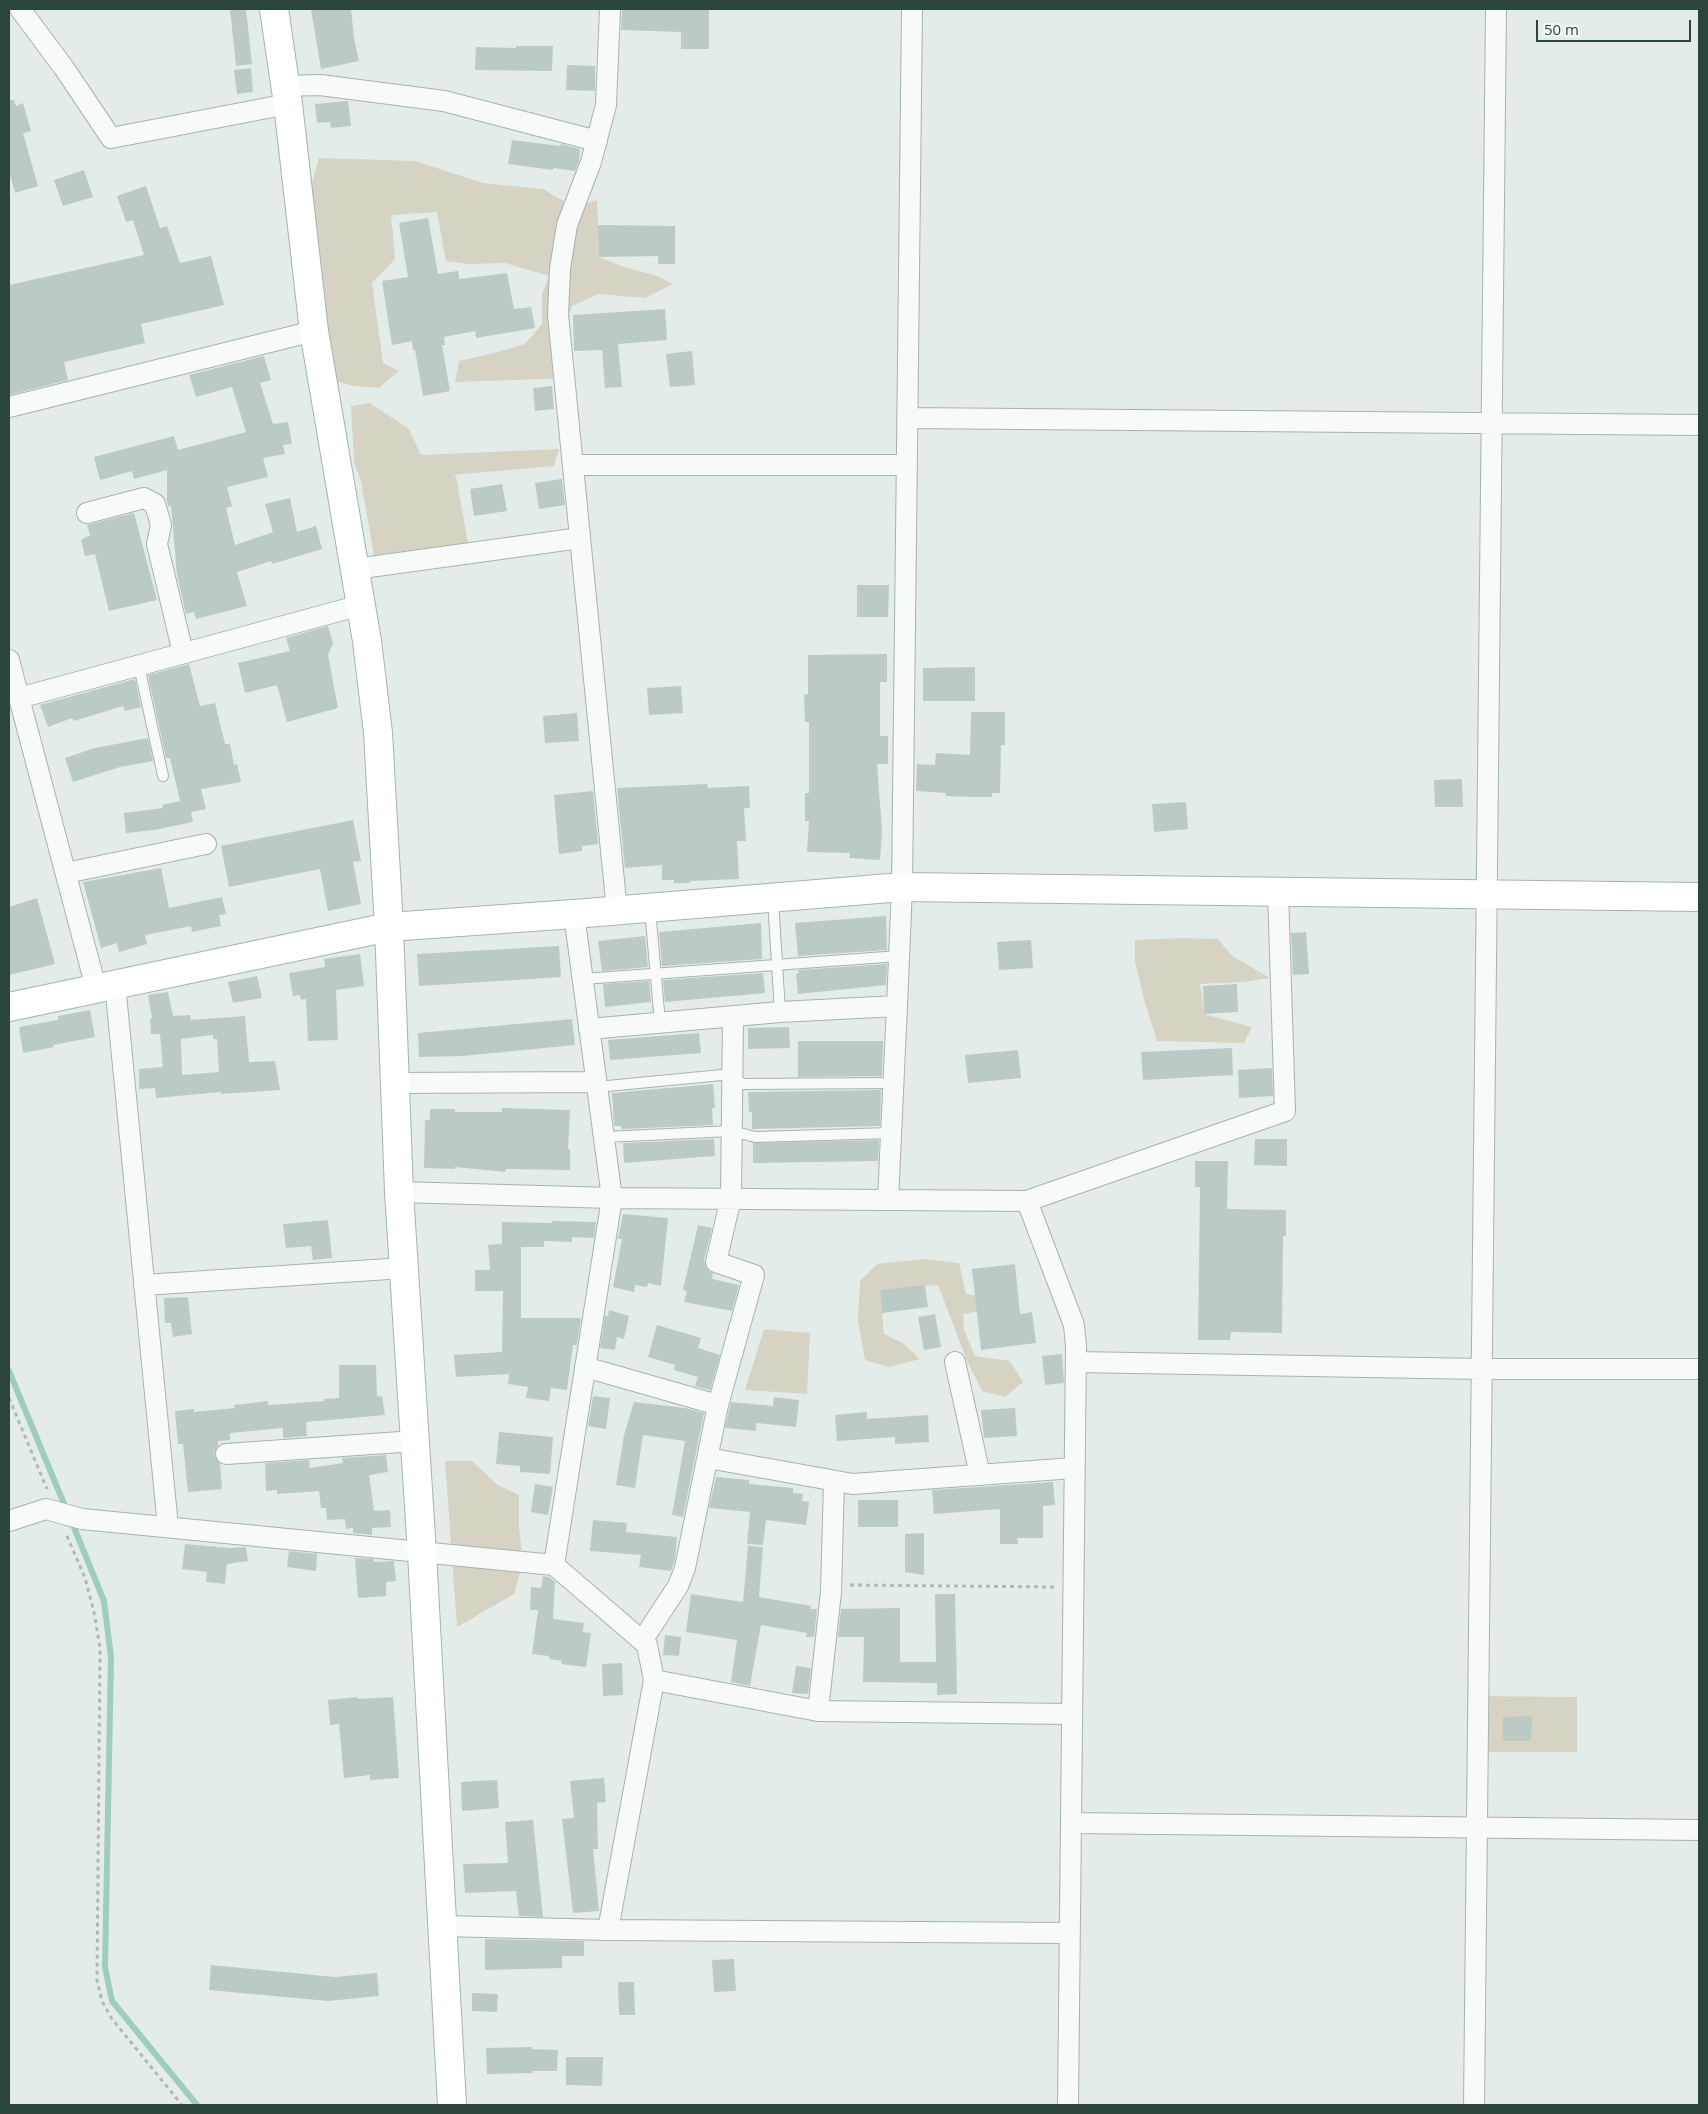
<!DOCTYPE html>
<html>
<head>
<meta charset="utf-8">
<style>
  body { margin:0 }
  #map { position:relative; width:1708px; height:2114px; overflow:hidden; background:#e4ece9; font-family:"Open Sans",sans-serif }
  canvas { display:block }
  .frame { position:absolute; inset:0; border:10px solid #2b453d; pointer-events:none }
  .scale { position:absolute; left:1536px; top:20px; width:155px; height:22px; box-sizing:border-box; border:2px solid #2b453d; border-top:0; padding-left:6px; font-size:15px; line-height:18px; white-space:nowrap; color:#2b453d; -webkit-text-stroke:4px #f4f9f7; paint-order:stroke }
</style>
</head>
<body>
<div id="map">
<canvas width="1708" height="2114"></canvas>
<div class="frame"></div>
<div class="scale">50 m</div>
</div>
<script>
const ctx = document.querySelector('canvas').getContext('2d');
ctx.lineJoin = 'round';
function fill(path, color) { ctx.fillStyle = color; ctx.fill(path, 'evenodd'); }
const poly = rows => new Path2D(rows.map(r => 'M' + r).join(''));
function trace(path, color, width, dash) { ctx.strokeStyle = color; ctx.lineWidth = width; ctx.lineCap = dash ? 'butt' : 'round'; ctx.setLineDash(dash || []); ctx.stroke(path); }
fill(poly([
  [319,158,415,161,483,183,543,189,574,207,597,200,599,257,621,266,657,276,673,284,645,298,598,294,572,306,560,337,574,378,455,382,459,361,494,353,525,344,542,324,542,294,549,276,505,263,468,264,446,261,437,212,391,215,395,259,372,283,383,363,399,371,379,388,354,386,332,380,309,194],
  [370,403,409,429,421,455,559,449,554,466,452,475,456,476,468,543,374,555,361,481,354,462,351,406],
  [1184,938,1218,939,1232,956,1270,978,1242,982,1200,984,1204,1014,1252,1027,1244,1043,1157,1041,1145,1003,1135,962,1135,940],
  [924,1259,959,1263,966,1294,1003,1299,1008,1306,963,1314,964,1330,975,1356,1010,1361,1023,1382,1005,1397,982,1391,967,1361,938,1285,880,1290,884,1334,903,1343,920,1359,889,1367,865,1360,858,1321,860,1281,877,1264],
  [764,1329,810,1333,807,1394,745,1390],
  [445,1461,472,1461,498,1485,519,1495,519,1528,523,1562,514,1594,457,1627],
  [1479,1696,1577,1697,1577,1752,1478,1752]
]), '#d6d3c5');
trace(poly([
  [9,1371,67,1511],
  [71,1520,104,1601,111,1657,105,1967,112,2001,197,2105]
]), '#9ecdb9', 6);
fill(poly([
  [230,9,246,9,252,64,236,66],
  [311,9,351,9,354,38,359,61,321,69],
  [622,9,709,10,709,49,681,49,681,32,621,30],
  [516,46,553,46,552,71,475,70,476,47,516,48],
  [567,65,595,66,595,91,566,90],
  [251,68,253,92,237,94,234,70],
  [9,100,14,100,16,106,23,103,31,131,23,133,38,186,15,193,9,171],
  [348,101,351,126,331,128,330,122,317,123,315,104],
  [512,140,560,146,561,144,580,149,579,161,575,171,553,168,553,170,508,164],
  [84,170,93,197,63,206,54,180],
  [146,186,160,228,167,226,180,263,211,256,224,305,141,324,145,343,64,362,68,380,9,395,9,285,144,255,133,220,126,222,117,196],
  [428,218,438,274,458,271,459,279,507,273,514,309,531,307,535,328,476,338,475,331,444,337,445,345,442,345,450,391,423,396,415,350,413,350,412,341,392,345,382,281,408,277,399,223],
  [598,225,675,226,675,264,658,264,658,256,599,257],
  [665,309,667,340,618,344,622,387,605,388,602,350,574,351,573,315],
  [692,351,695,385,670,387,666,354],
  [264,356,271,380,260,383,273,424,288,422,292,444,283,445,285,454,263,458,268,477,227,487,232,506,226,508,235,545,273,532,265,504,290,498,297,532,316,526,322,549,272,564,271,561,237,572,247,606,196,619,194,612,186,614,177,575,171,506,168,506,167,501,167,470,134,479,132,471,100,480,94,457,174,436,178,450,246,432,232,387,196,397,189,375],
  [552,386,554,409,535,411,533,388],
  [562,479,565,505,539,509,535,483],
  [502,484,507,511,474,516,470,489],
  [134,513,157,600,109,611,95,554,85,556,81,540,90,535,87,525],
  [857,585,889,585,888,617,857,617],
  [328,626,333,643,328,655,338,708,287,722,277,685,245,693,238,663,290,651,286,638],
  [887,654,887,682,880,682,880,736,888,736,888,764,877,764,882,831,880,860,849,858,850,853,807,852,809,821,805,821,805,793,809,793,809,722,805,722,804,695,808,694,808,655],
  [189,664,200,706,215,703,225,744,230,744,234,765,237,764,241,782,201,789,206,809,191,812,193,822,154,830,126,833,124,813,163,808,162,805,180,801,170,758,166,758,148,675],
  [975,667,975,701,923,701,923,668],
  [135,679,141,707,125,711,123,706,74,721,72,718,48,727,40,705],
  [681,686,683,713,649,715,647,688],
  [971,712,1005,712,1005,745,1001,745,1000,793,992,793,992,797,972,797,946,796,946,793,916,791,917,764,935,765,936,753,970,755],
  [577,713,579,741,545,743,543,716],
  [148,738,153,761,120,767,73,782,65,758,95,748],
  [1462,779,1463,807,1435,807,1434,780],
  [707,784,708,788,749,786,750,808,744,808,746,841,737,841,739,879,690,881,690,883,674,883,674,880,662,880,662,865,625,868,617,788],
  [593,791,598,844,582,846,582,851,559,854,554,795],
  [1186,802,1188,829,1154,832,1152,804],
  [353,820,361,861,353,862,361,904,328,911,320,869,229,887,221,846],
  [161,868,169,908,222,897,226,914,219,915,221,926,192,932,191,926,145,935,147,944,119,952,117,943,101,948,83,882],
  [37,898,55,964,9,975,9,907],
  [886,916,887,950,798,956,795,923],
  [761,923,762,959,662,966,659,932],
  [1306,932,1309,974,1293,975,1291,933],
  [645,936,648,967,602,971,598,941],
  [1031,940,1033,968,999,970,997,942],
  [559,946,561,977,419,986,417,954],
  [360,954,364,986,336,990,338,1040,308,1041,306,999,301,1000,300,995,293,996,289,973,325,967,324,959],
  [887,964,886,985,798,994,796,974,799,973,798,970],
  [763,973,765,993,665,1002,663,980],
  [257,976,262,998,233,1003,228,982],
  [649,981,651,1002,605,1007,603,984],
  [1237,984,1238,1012,1204,1014,1203,986],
  [168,992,173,1016,190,1015,191,1020,245,1016,249,1062,275,1061,280,1090,221,1094,221,1092,156,1098,155,1088,139,1089,139,1069,163,1067,160,1034,151,1034,150,1019,152,1018,148,995],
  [213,1035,213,1039,217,1039,219,1072,182,1075,181,1039],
  [90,1010,95,1037,53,1045,54,1047,23,1053,19,1027,58,1020,58,1016],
  [572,1019,575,1045,463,1056,419,1057,418,1033],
  [789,1027,790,1048,748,1049,748,1028],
  [699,1033,701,1053,610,1060,608,1040],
  [798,1041,883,1041,882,1076,798,1077],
  [1232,1048,1233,1075,1143,1080,1141,1052],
  [1018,1050,1021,1078,968,1083,965,1055],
  [1272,1068,1273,1096,1239,1098,1238,1070],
  [713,1084,715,1108,712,1108,713,1125,622,1129,621,1126,614,1126,612,1093],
  [881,1090,880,1126,752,1129,752,1112,749,1112,748,1092],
  [502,1108,570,1110,568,1149,570,1149,570,1170,506,1169,505,1172,455,1167,455,1169,424,1168,425,1120,430,1120,430,1109,455,1109,455,1112,502,1112],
  [714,1139,715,1156,624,1163,623,1143],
  [1255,1139,1287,1139,1287,1166,1254,1165],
  [879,1140,878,1161,753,1163,753,1143],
  [1195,1161,1228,1161,1227,1209,1286,1210,1286,1236,1283,1236,1282,1333,1231,1332,1230,1340,1198,1340,1200,1187,1195,1187],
  [623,1214,668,1218,661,1286,648,1283,647,1287,635,1285,634,1292,613,1287,622,1239,618,1239],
  [328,1220,332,1258,313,1260,311,1246,286,1248,283,1224],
  [552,1221,596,1222,594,1238,572,1237,572,1242,544,1241,544,1247,521,1247,521,1318,581,1318,577,1345,573,1345,567,1390,551,1388,549,1401,526,1398,528,1387,508,1384,509,1374,456,1377,454,1355,502,1352,503,1291,475,1291,475,1270,490,1270,488,1245,502,1244,502,1222,552,1223],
  [698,1225,712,1228,704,1260,706,1268,713,1274,712,1279,739,1285,732,1311,684,1302,687,1291,683,1290],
  [1015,1264,1020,1314,1032,1312,1036,1343,981,1350,972,1269],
  [925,1285,928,1307,882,1313,880,1290],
  [188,1297,192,1334,173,1337,171,1323,165,1323,164,1298],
  [609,1310,629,1316,624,1339,617,1337,615,1350,600,1348,605,1315,608,1316],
  [935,1314,941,1347,924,1350,918,1317],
  [657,1325,701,1338,698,1348,720,1355,710,1390,695,1386,698,1377,674,1370,675,1365,648,1357],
  [1062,1354,1064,1383,1045,1385,1042,1356],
  [339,1365,376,1365,377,1397,382,1396,385,1415,306,1422,307,1436,283,1438,283,1428,230,1433,230,1440,218,1441,218,1446,214,1454,220,1464,222,1489,188,1492,183,1444,178,1444,175,1411,194,1409,194,1412,235,1408,234,1405,268,1401,268,1405,324,1401,324,1399,339,1398],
  [593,1396,610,1398,606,1429,588,1426],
  [774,1397,799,1400,796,1427,756,1423,756,1431,725,1428,731,1402,773,1406],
  [634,1402,685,1408,704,1413,683,1517,672,1515,685,1441,643,1435,635,1488,616,1485,624,1435],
  [1015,1408,1017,1436,984,1438,981,1410],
  [867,1412,867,1419,928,1415,929,1442,895,1444,895,1437,837,1441,835,1415],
  [499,1432,553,1437,550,1474,520,1472,520,1466,496,1464],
  [386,1455,388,1472,369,1475,374,1511,390,1510,391,1527,372,1528,372,1535,353,1533,353,1528,346,1529,345,1519,327,1520,326,1508,321,1508,319,1491,277,1494,277,1490,266,1491,265,1463,309,1460,310,1468,343,1463,342,1458],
  [716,1477,749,1480,749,1484,793,1488,793,1493,803,1494,802,1501,809,1502,806,1525,766,1520,763,1545,747,1544,750,1512,709,1508],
  [1053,1482,1055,1505,1043,1506,1043,1538,1017,1538,1018,1544,1000,1544,1000,1509,934,1514,932,1490],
  [535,1484,553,1487,548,1515,531,1512],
  [858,1500,898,1500,898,1527,858,1527],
  [593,1520,627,1523,626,1532,677,1537,675,1559,671,1571,639,1567,641,1555,590,1551],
  [924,1533,924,1575,905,1572,905,1534],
  [185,1544,229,1548,246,1547,248,1561,227,1564,225,1584,206,1582,207,1572,182,1569],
  [748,1546,763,1547,759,1597,811,1606,810,1609,817,1609,814,1637,806,1637,807,1633,761,1625,750,1686,731,1682,737,1640,686,1632,691,1594,743,1602],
  [289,1551,317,1554,316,1571,287,1567],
  [355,1558,374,1559,374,1562,394,1561,396,1581,386,1582,386,1596,358,1598],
  [543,1576,549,1577,555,1582,553,1619,584,1623,583,1632,591,1633,586,1667,561,1664,562,1661,549,1659,549,1656,532,1654,538,1610,530,1610,531,1587,541,1588],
  [935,1594,955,1594,957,1694,937,1695,937,1683,863,1682,864,1637,838,1637,841,1609,900,1608,900,1662,936,1662],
  [665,1635,681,1637,679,1656,663,1655],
  [622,1663,623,1695,603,1696,602,1664],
  [796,1666,811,1668,808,1694,792,1693],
  [358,1697,358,1699,393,1697,399,1778,370,1780,370,1775,344,1778,339,1724,330,1725,328,1700],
  [1532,1716,1531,1741,1503,1741,1503,1717],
  [604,1778,606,1802,597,1803,598,1849,593,1849,599,1911,573,1913,562,1819,574,1818,570,1781],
  [497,1780,499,1808,462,1811,461,1782],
  [533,1820,543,1917,519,1916,516,1891,465,1893,463,1864,508,1863,505,1822],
  [485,1939,584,1941,584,1956,562,1956,562,1968,485,1970],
  [734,1959,736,1991,714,1992,712,1960],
  [211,1965,335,1977,377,1973,379,1996,328,2001,209,1990],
  [618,1982,634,1982,635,2015,619,2015],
  [472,1993,498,1994,497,2012,472,2011],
  [532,2047,532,2049,558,2050,557,2071,533,2071,533,2073,487,2074,486,2048],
  [566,2057,603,2057,602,2086,566,2085]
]), '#bbcac5');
const lane = poly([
  [139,666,163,776],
  [773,899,780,1012],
  [650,909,660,1023],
  [583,979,899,956],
  [597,1087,732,1074,742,1084,894,1083],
  [604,1137,732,1131,755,1137,891,1133]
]);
const street = poly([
  [20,9,64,68,111,138,288,104],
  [610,9,606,105,591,162,567,225,560,269,558,315,617,911],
  [285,86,320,85,444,101,597,141],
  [9,407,314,331],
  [907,418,1699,425],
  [573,465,907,465],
  [87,513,144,498,155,504,161,525,157,544,183,653],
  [355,569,580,538],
  [9,660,96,988],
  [19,698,361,605],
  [66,873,206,844],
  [115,984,168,1527],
  [897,1006,902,887,912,9],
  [589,1029,780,1012,897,1006,888,1200],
  [395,1083,596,1082],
  [399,1192,612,1198,1027,1201,1285,1111,1278,891],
  [1027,1201,1074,1325,1076,1346,1068,2105],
  [144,1285,404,1268],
  [955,1362,980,1475],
  [1076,1362,1482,1369,1699,1369],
  [585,1367,718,1405],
  [226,1454,415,1441],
  [708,1458,853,1484,1074,1468],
  [9,1521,46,1509,82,1519,554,1565,647,1645,654,1680,608,1930],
  [554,1565,612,1198,574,914],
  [642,1641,678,1586,685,1568,718,1405,754,1275,716,1262,731,1198,733,1017],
  [654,1680,818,1711,1071,1714],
  [818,1711,831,1592,834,1481],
  [1071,1823,1699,1830],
  [442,1926,608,1930,1069,1933],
  [1474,2105,1496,9]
]);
const secondary = poly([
  [274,9,288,104,314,331,367,641,378,733,389,927,399,1192,422,1553,452,2105],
  [9,1007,389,927,574,914,902,887,1699,897]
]);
trace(lane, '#a5b3af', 12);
trace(street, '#a5b3af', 22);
trace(secondary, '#a5b3af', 30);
trace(poly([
  [9,1398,47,1489],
  [67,1536,85,1578,94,1612,100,1648,97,1981,102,2001,112,2019,182,2105],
  [850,1585,1054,1587]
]), '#aeb9b5', 3, [4, 4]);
trace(lane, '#f7faf9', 10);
trace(street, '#f7faf9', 20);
trace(secondary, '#fff', 28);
</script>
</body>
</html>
